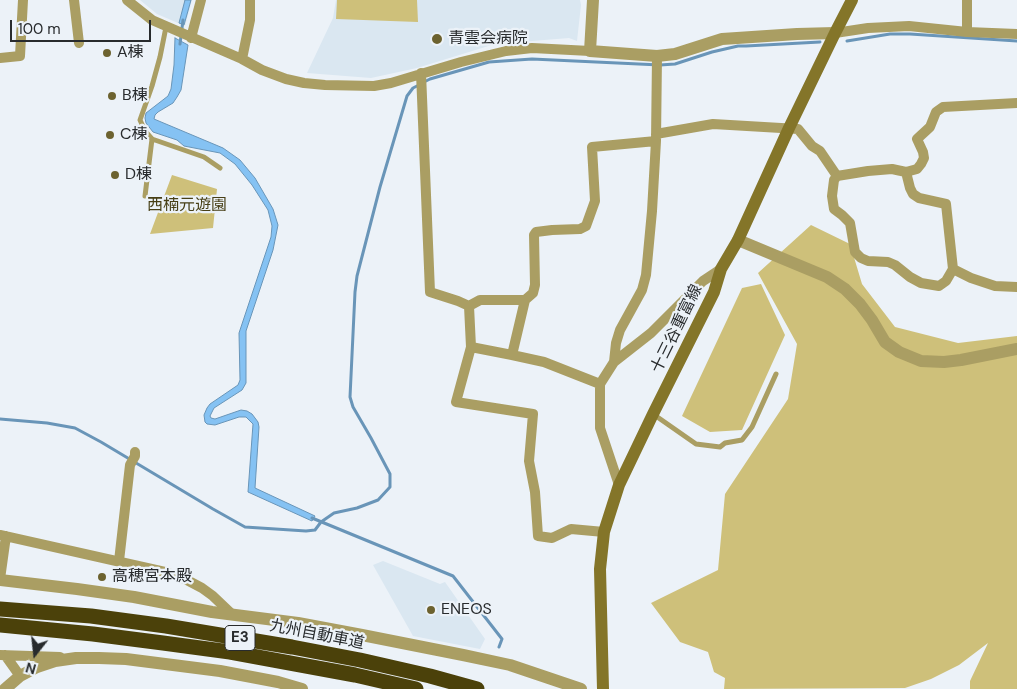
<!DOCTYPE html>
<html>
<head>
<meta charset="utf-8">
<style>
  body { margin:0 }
  #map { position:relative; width:1017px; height:689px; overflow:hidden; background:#ecf2f8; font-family:"DM Sans",sans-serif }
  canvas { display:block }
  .north { position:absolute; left:10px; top:629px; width:50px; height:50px; -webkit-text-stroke:4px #ecf2f8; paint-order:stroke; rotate:196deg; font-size:14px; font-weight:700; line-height:20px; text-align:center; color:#282b2d }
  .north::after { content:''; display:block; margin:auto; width:18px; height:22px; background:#282b2d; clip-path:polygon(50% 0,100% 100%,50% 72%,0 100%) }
  .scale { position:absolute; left:10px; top:20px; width:141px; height:22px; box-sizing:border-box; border:2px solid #282b2d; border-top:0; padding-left:6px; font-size:15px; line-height:18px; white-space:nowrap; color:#282b2d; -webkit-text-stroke:4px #ecf2f8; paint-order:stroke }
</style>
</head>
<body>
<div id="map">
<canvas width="1017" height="689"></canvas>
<div class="north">N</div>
<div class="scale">100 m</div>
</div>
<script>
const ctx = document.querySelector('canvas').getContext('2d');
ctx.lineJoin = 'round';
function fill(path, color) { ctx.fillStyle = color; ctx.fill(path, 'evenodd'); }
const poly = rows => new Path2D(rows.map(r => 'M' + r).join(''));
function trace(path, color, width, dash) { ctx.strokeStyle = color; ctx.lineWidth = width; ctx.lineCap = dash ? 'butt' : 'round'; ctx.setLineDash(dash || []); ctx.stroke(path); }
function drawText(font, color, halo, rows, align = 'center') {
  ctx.font = font + ' "DM Sans","Noto Sans JP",sans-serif'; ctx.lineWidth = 4.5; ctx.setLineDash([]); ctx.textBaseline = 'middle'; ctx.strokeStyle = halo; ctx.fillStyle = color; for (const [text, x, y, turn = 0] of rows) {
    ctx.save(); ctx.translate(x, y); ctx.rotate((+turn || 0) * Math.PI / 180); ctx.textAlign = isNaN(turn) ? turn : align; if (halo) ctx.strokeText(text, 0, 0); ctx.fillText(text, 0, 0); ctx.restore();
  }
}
fill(poly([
  [140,0,192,0,185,26,157,14],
  [336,0,580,0,581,5,577,41,569,38,495,44,417,68,371,78,307,73,333,18],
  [383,561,440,584,445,582,485,639,480,649,413,636,373,565]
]), '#dae7f1');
fill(poly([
  [337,0,417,0,418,22,336,19],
  [172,175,217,189,213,228,150,234],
  [811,225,850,244,862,284,895,327,958,343,1017,336,1017,689,970,689,970,681,988,643,959,665,931,679,905,688,724,689,725,678,714,672,708,652,680,642,651,603,718,570,725,494,788,399,797,344,758,273],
  [761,284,785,335,742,430,710,432,682,416,742,288]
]), '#cec07a');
const water = poly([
  [185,0,191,0,184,25,179,23,185,0],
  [175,38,188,45,181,90,177,97,173,103,158,112,155,115,154,119,223,148,240,160,255,178,273,209,278,225,273,250,246,331,246,383,242,390,214,408,210,416,211,418,215,419,241,410,247,411,252,414,258,422,259,427,255,488,315,516,312,521,248,492,253,424,246,417,239,417,215,425,207,424,205,422,204,415,207,408,210,404,238,385,240,380,239,333,271,237,272,226,268,210,252,185,235,164,220,153,184,146,177,140,153,132,146,123,145,118,146,113,168,96,171,89,174,65,175,38]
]);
fill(water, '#85c2f3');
trace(water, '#6995b8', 1);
trace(poly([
  [847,41,890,34,910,34,1017,41],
  [180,44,183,20],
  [424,82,430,79,489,62,532,59,660,65,675,64,712,52,738,46,746,46,820,42],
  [0,419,47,423,75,428,101,442,213,509,245,527,306,531,315,530,321,522,334,513,357,508,378,500,390,487,390,474,371,438,353,407,350,397,355,292,357,276,380,187,407,96,413,88,419,85],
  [312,518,453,576,502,639,499,647]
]), '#6995b8', 3);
trace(poly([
  [166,27,160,57,152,86,140,120,145,131,152,139,204,157,220,168],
  [145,196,152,139],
  [653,414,696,444,720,447,725,443,742,440,752,427,776,374]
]), '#aa9e63', 5);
trace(poly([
  [74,0,79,43],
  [127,0,152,20,242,59,262,70,286,79,304,83,325,85,374,86,391,83,461,62,506,51,532,48,590,51],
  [967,32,967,0],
  [835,33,868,28,909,26,967,32,1017,34],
  [191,38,201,0],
  [0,58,20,56,23,0],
  [242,59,250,20,250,0],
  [421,73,430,292,458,301,469,306,480,300,525,300,512,355,544,362,600,384],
  [656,134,713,124,798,129,812,146,820,151,837,176,868,171,892,169,906,172,917,169,921,164,924,158,923,152,917,139,930,127,936,112,943,107,1017,103],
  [837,176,834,180,832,196,834,209,842,215,850,223,855,252,861,258,868,261,888,262,895,265,910,277,921,283,939,286,946,281,953,269,946,204,919,198,913,194,910,188,906,172],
  [953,269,971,278,995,286,1017,287],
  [525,300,533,293,535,285,534,235,536,232,552,230,580,229,586,226,595,201,592,147,656,141],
  [469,306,471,347,512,355],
  [471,347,456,402,533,414,529,461,535,492,538,536,552,538,571,529,604,532],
  [614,362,616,343,620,330,642,290,646,275,652,211,656,141,657,56],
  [619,485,600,428,600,384,614,362,651,333,703,281,721,269],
  [0,535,165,572,185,579,202,588,213,596,233,615],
  [119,561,130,465,135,456,135,452],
  [0,579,6,536],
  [0,655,60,657],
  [5,655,20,676]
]), '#aa9e63', 10);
trace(poly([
  [593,0,590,51,657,56,675,54,722,39,797,34,835,33],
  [738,240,827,277,845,289,860,304,872,320,885,342,899,352,921,361,944,362,961,360,1017,349],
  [0,580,77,589,134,597,212,612,298,623,362,635,463,655,510,665,581,689],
  [5,689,20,676,37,667,55,661,76,658,99,658,126,659,220,671,278,682,302,689]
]), '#aa9e63', 12);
trace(poly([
  [603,689,600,569,604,532,619,485,653,414,714,292,721,269,738,240,789,128,835,33,852,0]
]), '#847529', 12);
trace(poly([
  [0,609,91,616,166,626,292,647,360,660,430,676,477,689],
  [0,625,93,634,163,643,230,652,355,675,416,689]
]), '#4b410a', 15);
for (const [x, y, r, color] of [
  [437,39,6,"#6c622f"],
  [107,53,5,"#6c622f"],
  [112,96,5,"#6c622f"],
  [110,135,5,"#6c622f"],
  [115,175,5,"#6c622f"],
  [102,577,5,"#6c622f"],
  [431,610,5,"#6c622f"]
]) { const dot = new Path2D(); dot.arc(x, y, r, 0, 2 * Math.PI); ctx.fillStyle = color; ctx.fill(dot); trace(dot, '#ecf2f8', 2); }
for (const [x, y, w] of [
  [240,638,30]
]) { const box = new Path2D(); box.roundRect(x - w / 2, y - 12.5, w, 25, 4); ctx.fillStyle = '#ecf2f8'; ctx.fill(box); trace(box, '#282b2d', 1); }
drawText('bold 15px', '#282b2d', null, [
  ["E3",240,638]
]);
drawText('16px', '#282b2d', '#ecf2f8', [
  ["青雲会病院",448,39],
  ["A棟",117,53],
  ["B棟",122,96],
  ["C棟",120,135],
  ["D棟",125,175],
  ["高穂宮本殿",112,577],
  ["ENEOS",441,610]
], 'left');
drawText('16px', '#473f16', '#ecf2f8', [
  ["西楠元遊園",187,206]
]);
drawText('16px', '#282b2d', '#ecf2f8', [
  ["十三谷重富線",677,329,-64],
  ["九州自動車道",317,635,11]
]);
</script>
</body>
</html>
